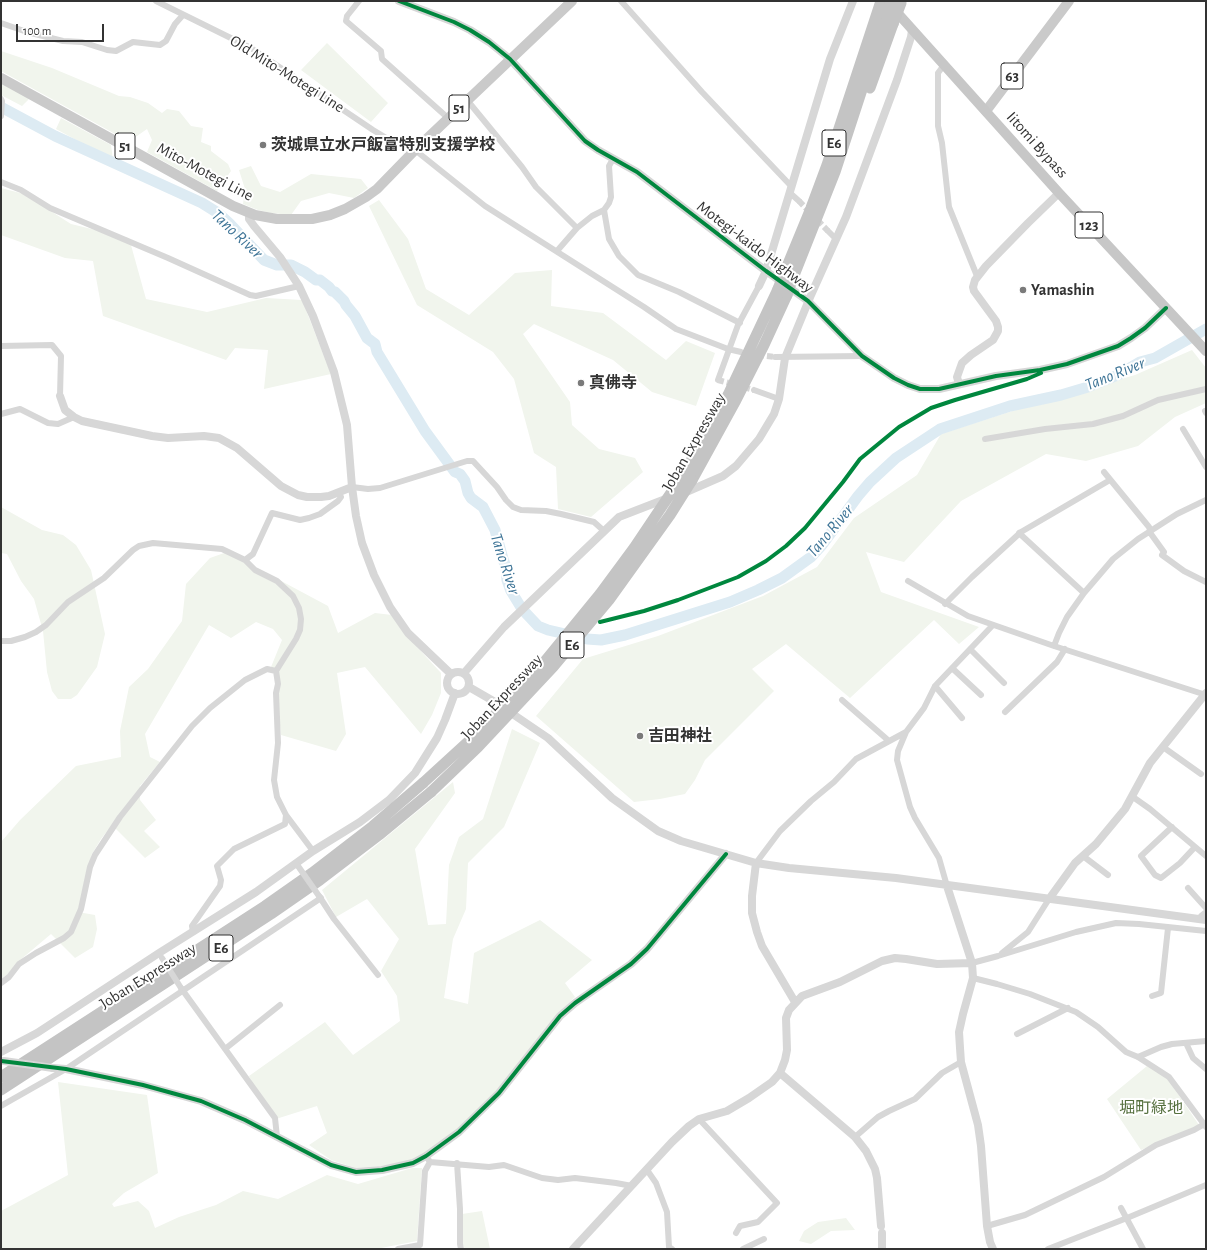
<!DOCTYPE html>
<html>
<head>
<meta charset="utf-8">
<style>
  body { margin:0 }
  #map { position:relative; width:1207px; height:1250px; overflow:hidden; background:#fff; font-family:"Alegreya Sans",sans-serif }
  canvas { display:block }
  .frame { position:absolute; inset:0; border:2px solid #333; pointer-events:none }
  .scale { position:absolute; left:16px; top:24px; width:88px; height:18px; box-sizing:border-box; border:2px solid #333; border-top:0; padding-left:5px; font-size:12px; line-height:14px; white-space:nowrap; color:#333; -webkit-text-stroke:3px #fff; paint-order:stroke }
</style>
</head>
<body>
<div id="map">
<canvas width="1207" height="1250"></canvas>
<div class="frame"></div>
<div class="scale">100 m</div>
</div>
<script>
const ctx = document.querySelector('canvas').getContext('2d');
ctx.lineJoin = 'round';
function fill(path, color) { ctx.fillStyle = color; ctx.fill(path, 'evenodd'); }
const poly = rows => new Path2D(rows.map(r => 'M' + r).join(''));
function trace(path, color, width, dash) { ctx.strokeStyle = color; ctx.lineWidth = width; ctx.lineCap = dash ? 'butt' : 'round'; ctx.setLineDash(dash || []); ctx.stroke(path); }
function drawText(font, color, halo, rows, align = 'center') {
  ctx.font = font + ' "Alegreya Sans","Noto Sans JP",sans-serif'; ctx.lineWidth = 4; ctx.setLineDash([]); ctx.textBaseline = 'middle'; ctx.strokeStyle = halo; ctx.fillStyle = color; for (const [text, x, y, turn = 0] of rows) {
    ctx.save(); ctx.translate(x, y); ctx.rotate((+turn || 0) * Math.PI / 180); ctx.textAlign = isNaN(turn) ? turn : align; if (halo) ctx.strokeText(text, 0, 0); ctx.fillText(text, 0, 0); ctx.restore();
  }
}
fill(poly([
  [327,43,388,103,371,122,301,70],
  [1,51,52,68,119,96,130,97,148,103,162,113,167,109,179,111,191,126,203,128,201,142,211,146,211,151,228,164,231,171,217,191,147,152,152,140,147,129,137,136,126,140,1,71],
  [1,82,29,99,22,106,1,95],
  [61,118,111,145,113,160,56,129],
  [251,166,261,186,280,192,311,174,361,179,368,188,354,198,329,193,301,201,291,215,271,213,258,210,243,204,245,189,239,170],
  [1,188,24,194,71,224,129,238,146,299,207,312,266,298,302,300,331,374,264,389,268,350,235,348,226,360,103,316,93,261,65,258,1,235],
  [379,200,408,239,426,289,469,315,515,273,552,270,551,306,603,313,666,360,686,341,715,353,696,406,652,392,613,360,534,324,523,334,570,402,572,425,599,449,635,458,643,472,591,517,558,509,556,467,534,453,514,379,493,352,417,305,369,206],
  [1192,350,1206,368,1206,403,1175,417,1138,446,1086,461,1046,454,961,501,904,562,866,552,881,592,979,627,959,644,934,620,850,698,786,644,752,669,774,691,705,760,695,780,685,794,660,799,634,802,536,716,583,659,658,636,763,596,817,567,854,518,917,475,941,434,1009,412,1135,375],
  [1,507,42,530,63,535,76,545,91,570,105,634,97,667,77,695,71,699,58,699,52,691,47,672,43,631,34,599,21,581,7,554,1,553],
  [227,552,328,606,338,633,375,613,392,615,406,635,441,673,441,693,432,715,421,734,365,667,337,673,346,734,336,751,281,735,279,716,279,674,271,667,282,640,273,629,256,622,231,638,209,625,145,734,150,757,160,762,140,786,140,800,156,820,144,831,160,847,145,858,112,825,101,839,92,854,88,867,78,912,95,915,97,929,93,947,75,958,51,934,19,961,7,975,1,979,1,842,20,820,76,766,121,757,120,731,129,687,148,669,182,621,186,584,210,558],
  [512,729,540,743,504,827,468,863,466,909,453,939,444,998,468,1004,474,953,540,920,592,960,565,983,575,997,556,1015,497,1091,458,1130,424,1153,411,1160,381,1166,356,1168,331,1160,309,1145,327,1133,317,1106,276,1119,258,1095,249,1076,325,1022,353,1055,400,1021,397,996,381,971,399,939,367,899,336,917,322,890,453,782,455,793,415,849,428,925,446,924,449,865,459,837,483,819],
  [1147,1066,1167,1078,1199,1125,1141,1150,1107,1099],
  [58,1082,147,1095,158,1173,124,1193,112,1204,114,1207,138,1201,149,1211,155,1228,179,1217,216,1205,243,1191,278,1199,327,1175,358,1184,412,1168,422,1168,417,1241,376,1249,1,1249,1,1211,68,1175],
  [482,1211,490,1249,465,1249,462,1243,462,1214],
  [846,1218,855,1230,831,1231,811,1244,799,1241,804,1231,818,1222]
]), '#f1f5ed');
trace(poly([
  [1,107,55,136,202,203,218,213,229,223,264,260,277,265,291,265,305,272,316,280,320,280,329,287,332,291,335,292,344,301,346,305,355,316,367,338,375,344,377,352,425,431,455,472,460,474,465,481,468,493,471,498,483,507,495,530,503,559,506,567,507,580,511,591,522,609,538,626,548,630,587,639,601,640,625,635,730,602,758,590,782,578,811,557,822,545,858,496,870,482,896,458,940,429,1010,406,1061,395,1088,387,1118,375,1140,362,1155,358,1206,329]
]), '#ddebf3', 11);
trace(poly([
  [799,201,828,231],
  [758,355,775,357],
  [718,380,754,390]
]), '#d6d6d6', 6, [6, 3]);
trace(poly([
  [156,1,251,48,373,130,388,139,415,150,485,206,644,307,676,329,728,349,741,352],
  [359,1,347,16,346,21,381,51,382,59,448,118],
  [621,1,702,92,792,187],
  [1,23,27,32,63,41,82,42,107,50,116,51,133,42,160,45,166,41,175,24,183,15],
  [944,65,938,73,938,126,942,143,949,207,977,276],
  [1,99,2,101,1,116],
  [467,100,522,167,536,187,577,228],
  [1,182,21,190,50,208,168,258,250,295,256,296,299,286],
  [790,193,799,201],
  [604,210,609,239,619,256,638,275,679,292,740,323],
  [828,231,836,239],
  [557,251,577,228,592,216,604,210,609,203,611,197,609,166,613,159],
  [1,346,52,345,61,356,60,396],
  [775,357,862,356],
  [718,380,738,325,759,286],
  [754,390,779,399],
  [1205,411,1206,413],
  [1,414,20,409,48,423,58,424,74,417],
  [1183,429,1206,467],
  [985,439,1045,429,1093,424,1123,416,1158,400,1206,389],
  [1104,472,1149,527,1151,534,1164,552,1162,555,1184,571,1206,582],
  [352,487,368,489,380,488,467,461,473,461,497,487,506,500,513,507,521,510,546,511,561,514,594,522,604,531],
  [1019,533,1084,593],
  [245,560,253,554,272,513,300,520,309,518,320,514,338,501,341,497,339,492],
  [908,581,968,616,1054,646,1206,695],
  [945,604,972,577,1021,532,1110,480],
  [1,641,11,641,25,637,36,632,46,625,68,602,104,578,133,550,139,546,153,543,222,549,245,560,255,570,277,581,293,596,299,608,301,619,300,630,296,639,276,671,278,684,276,693,278,743,274,780,277,797,286,815,313,851],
  [1054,646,1059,633,1067,617,1084,593,1113,559,1138,539,1177,514,1206,500],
  [970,649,1004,683],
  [952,668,981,695],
  [935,686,962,718],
  [842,700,889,741],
  [1005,712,1057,662,1065,649],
  [1163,747,1201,774],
  [1133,797,1150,809,1206,856],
  [1172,827,1141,856,1155,875,1161,878,1180,863,1195,847],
  [1083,856,1108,875],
  [756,863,780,831,811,801,834,782,856,759,906,732],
  [947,886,939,858,915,818,910,807,897,760,898,751,906,732,924,708,935,686,992,626],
  [1188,888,1206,908],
  [319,896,334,919,378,975],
  [1200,920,1201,916,1206,912],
  [193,932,192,926,220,886,221,880,217,866,234,849,285,824,286,815],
  [1002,953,1028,932,1049,899],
  [972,963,998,956,1076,932,1116,923,1139,924,1206,931],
  [973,978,997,984,1030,994,1076,1012,1098,1027,1126,1052,1138,1057,1169,1077,1206,1127],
  [1,983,9,977,19,964,36,953,64,938,71,932,81,909,90,867,95,855,120,817,192,726,210,708,245,680,267,669,276,671],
  [181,988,275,1118,277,1137],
  [1152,996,1161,993,1168,928],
  [1017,1034,1068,1008],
  [1186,1043,1193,1058,1206,1069],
  [225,1049,280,1005],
  [1138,1057,1161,1047,1172,1044,1206,1041],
  [1,1106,66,1069,321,898],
  [699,1119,777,1203,758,1222,740,1226,736,1233],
  [855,1137,878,1117,889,1111,915,1099,942,1073,961,1062],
  [426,1156,430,1162,489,1167,504,1165,542,1178,558,1180,575,1178,616,1183,632,1186],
  [457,1163,460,1209,460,1244,461,1249],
  [647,1170,656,1183,667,1212,669,1247,672,1249],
  [1121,1208,1143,1249],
  [987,1226,1025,1215,1104,1177,1156,1145,1194,1130,1206,1123],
  [398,1249,420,1245,425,1171,430,1162],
  [743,1249,764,1239],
  [1048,1249,1127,1218,1206,1185]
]), '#d7d7d7', 6);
trace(poly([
  [399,1,454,22,470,30,489,42,510,59,585,141,598,150,637,172,766,271,808,301,862,356,894,378,908,385,920,389,939,389,996,376,1040,370,1067,364,1118,346,1131,338,1145,328,1166,308],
  [249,213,249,219,254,226,280,257,299,286,313,316,334,372,347,425,352,487,356,516,362,543,374,575,390,607,408,633,451,674],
  [759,286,766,271,830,59,853,1],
  [959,384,957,377,962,363,971,355,993,340,998,331,998,327,996,321,974,291,973,287,975,280,986,266,1028,223,1059,193],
  [60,396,65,410,74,417,82,421,152,436,168,438,204,436,219,438,237,448,281,486,298,495,307,497,321,497,329,496,352,487],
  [684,493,723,476,736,466,759,439,774,414,779,399,785,358,811,295,846,217,897,80,911,37,912,30],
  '447 683a11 11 0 1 1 22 0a11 11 0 1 1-22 0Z',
  [464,673,504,627,619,517,668,498],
  [469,687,495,702,548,738,612,798,658,831,681,841,756,863,789,868,896,878,1206,920],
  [756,863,752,896,752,913,757,932,762,946,795,1002],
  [947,886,972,963,973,978,963,1014,959,1032,960,1048,961,1062,978,1125,981,1146,987,1226,990,1242,993,1249],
  [1049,899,1075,863,1096,844,1125,809,1150,763,1206,693],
  [1,1052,37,1033,159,953,256,892,313,851,360,822,389,800,415,773,437,738,445,720,455,693],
  [53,1068,66,1069,143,1085,201,1101,245,1120,331,1165,356,1172,382,1170,413,1163,426,1156,459,1132,499,1093,560,1016,575,1003,631,964,647,949,726,854],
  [780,1073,855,1137,866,1151,875,1169,877,1178,881,1226],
  [573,1249,672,1142,689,1126,699,1119,727,1111,749,1098,772,1082,780,1073,785,1060,787,1050,786,1018,789,1010,802,996,840,982,882,961,895,958,906,959,937,964,972,963],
  [882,1249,882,1233]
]), '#d7d7d7', 8);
trace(poly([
  [1,78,233,206,255,215,277,219,312,219,330,215,345,209,366,197,377,189,415,150,572,1],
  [986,111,1069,1]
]), '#cacaca', 10);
trace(poly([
  [893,8,1059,193,1206,351]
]), '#c7c7c7', 10);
trace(poly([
  [870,88,893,24],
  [783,276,811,208,827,165,881,1],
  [791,283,835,172,886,16],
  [683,475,728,395,778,289],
  [692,480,736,400,764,345,787,295],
  [1,1077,265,906,312,873,373,826,423,783],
  [1,1090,271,914,320,880,379,835,431,792]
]), '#c4c4c4', 11);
trace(poly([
  [298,866,319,896],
  [162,958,181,988]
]), '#d7d7d7', 6);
trace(poly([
  [4,1061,53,1068]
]), '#d7d7d7', 8);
trace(poly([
  [886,16,891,1],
  [893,24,901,3],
  [778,289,783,276],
  [787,295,791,283],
  [423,783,470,740,508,701,546,660,600,594,634,548,683,475],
  [431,792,478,747,553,667,609,600,670,515,692,480]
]), '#c4c4c4', 11);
trace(poly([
  [399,1,454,22,470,30,489,42,510,59,585,141,598,150,637,172,766,271,808,301,862,356,894,378,908,385,920,389,939,389,996,376,1040,370,1067,364,1118,346,1131,338,1145,328,1166,308],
  [600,622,644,611,678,600,738,577,766,561,786,546,805,528,843,482,860,459,899,427,931,408,955,400,1027,379,1041,373],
  [1,1061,66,1069,143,1085,201,1101,245,1120,331,1165,356,1172,382,1170,413,1163,426,1156,459,1132,499,1093,560,1016,575,1003,631,964,647,949,726,854]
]), '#00873e', 4);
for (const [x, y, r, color] of [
  [263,145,4,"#7a7a7a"],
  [1023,290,4,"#7a7a7a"],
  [581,383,4,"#7a7a7a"],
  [640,736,4,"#7a7a7a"]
]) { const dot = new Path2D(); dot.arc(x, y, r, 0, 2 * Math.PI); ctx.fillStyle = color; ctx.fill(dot); trace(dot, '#fff', 1.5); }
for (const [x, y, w] of [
  [1012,76,22],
  [459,108,20],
  [834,143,24],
  [125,146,20],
  [1089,225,28],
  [572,645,24],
  [221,948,24]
]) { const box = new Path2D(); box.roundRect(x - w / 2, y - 13, w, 26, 3); ctx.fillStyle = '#fff'; ctx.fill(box); trace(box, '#333', 1); }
drawText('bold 15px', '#333', null, [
  ["63",1012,76],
  ["51",459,108],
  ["E6",834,143],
  ["51",125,146],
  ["123",1089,225],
  ["E6",572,645],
  ["E6",221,948]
]);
drawText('16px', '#333', '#fff', [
  ["Old Mito-Motegi Line",287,74,32],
  ["Iitomi Bypass",1037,145,48],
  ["Mito-Motegi Line",205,172,28],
  ["Motegi-kaido Highway",755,247,37],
  ["Joban Expressway",694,442,-60],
  ["Joban Expressway",502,697,-47],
  ["Joban Expressway",148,976,-32]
]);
drawText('bold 16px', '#333', '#fff', [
  ["茨城県立水戸飯富特別支援学校",271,145],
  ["Yamashin",1031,290],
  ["真佛寺",589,383],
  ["吉田神社",648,736]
], 'left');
drawText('16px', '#56703f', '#fff', [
  ["堀町緑地",1151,1108]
]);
drawText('italic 17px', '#3f7597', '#fff', [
  ["Tano River",237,234,43],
  ["Tano River",1115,374,-22],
  ["Tano River",830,531,-50],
  ["Tano River",505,564,72]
]);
</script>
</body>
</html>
